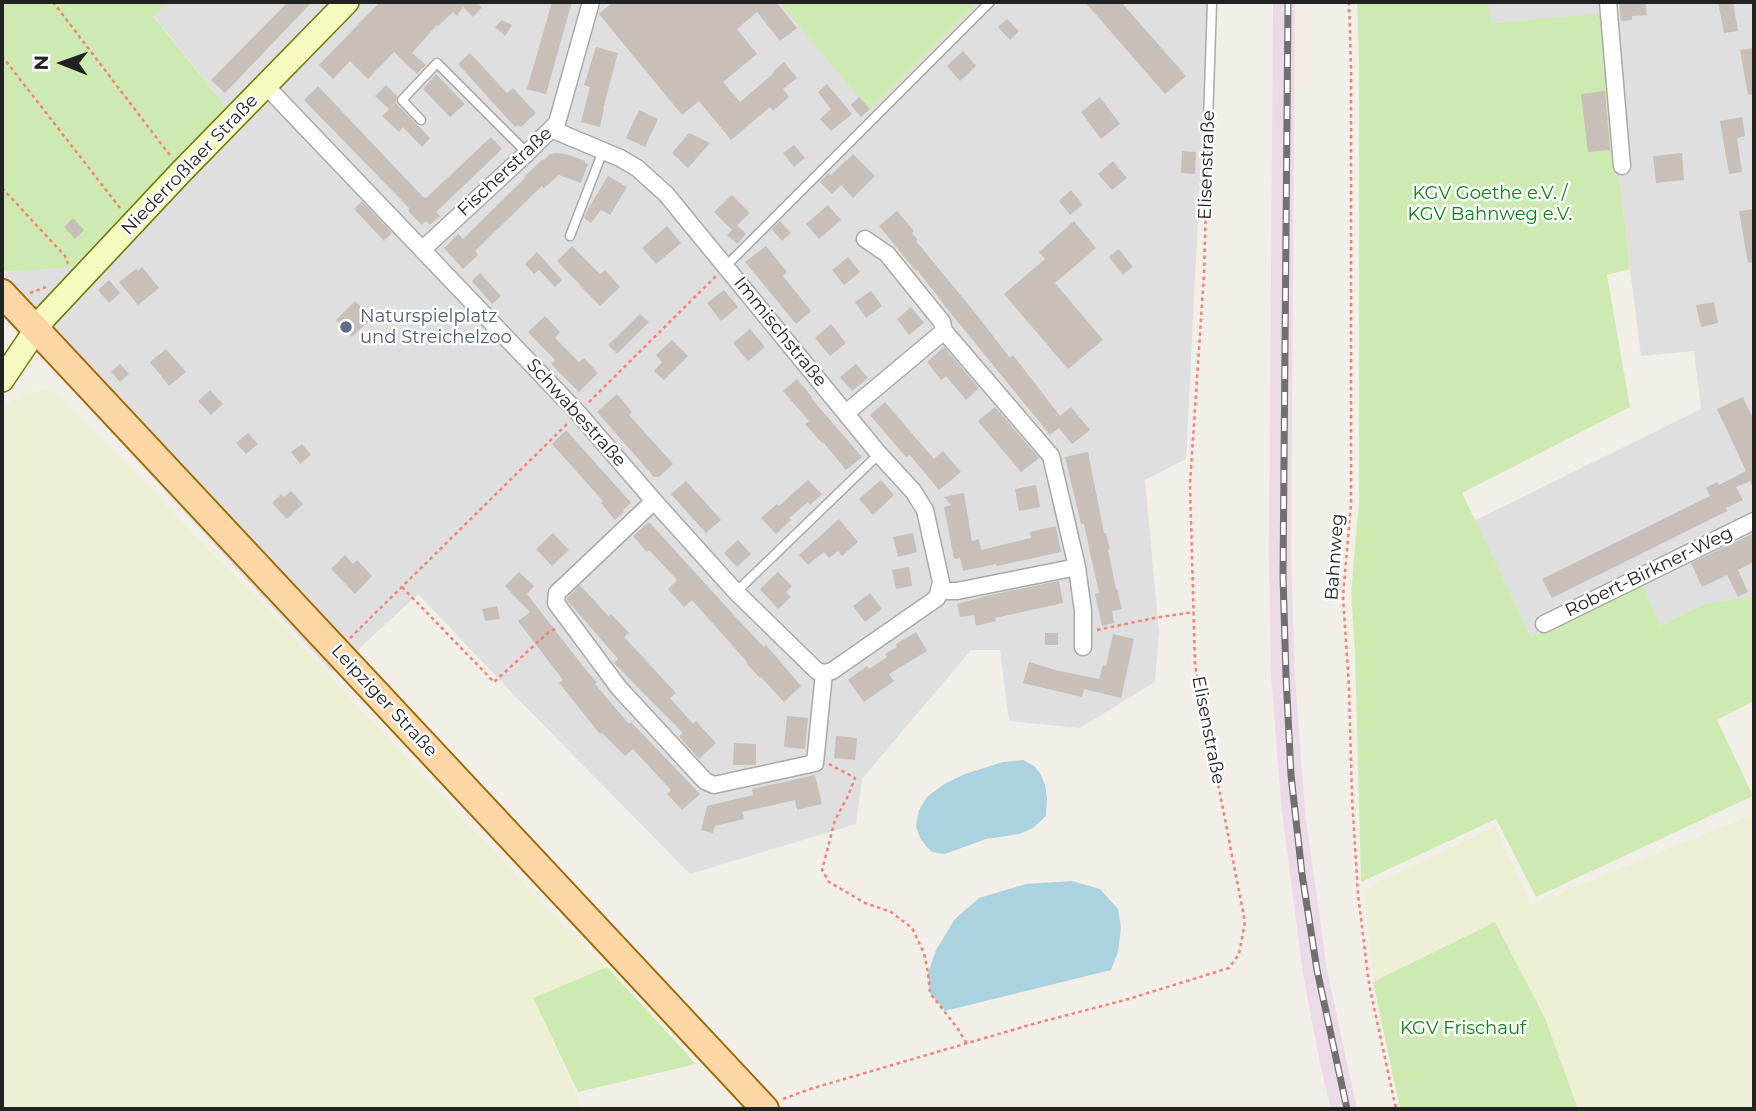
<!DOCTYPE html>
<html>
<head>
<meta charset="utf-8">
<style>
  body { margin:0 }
  #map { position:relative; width:1756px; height:1111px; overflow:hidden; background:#f2efe9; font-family:Montserrat,sans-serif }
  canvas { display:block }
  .frame { position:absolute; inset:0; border:4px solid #222; pointer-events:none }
  .north { position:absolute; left:28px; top:28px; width:70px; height:70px; -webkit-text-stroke:5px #fff; paint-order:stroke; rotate:271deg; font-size:19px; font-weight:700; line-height:28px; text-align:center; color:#222 }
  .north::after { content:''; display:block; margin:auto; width:24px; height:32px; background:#222; clip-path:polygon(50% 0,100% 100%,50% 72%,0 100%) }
</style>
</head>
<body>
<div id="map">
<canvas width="1756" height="1111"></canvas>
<div class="frame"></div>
<div class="north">N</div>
</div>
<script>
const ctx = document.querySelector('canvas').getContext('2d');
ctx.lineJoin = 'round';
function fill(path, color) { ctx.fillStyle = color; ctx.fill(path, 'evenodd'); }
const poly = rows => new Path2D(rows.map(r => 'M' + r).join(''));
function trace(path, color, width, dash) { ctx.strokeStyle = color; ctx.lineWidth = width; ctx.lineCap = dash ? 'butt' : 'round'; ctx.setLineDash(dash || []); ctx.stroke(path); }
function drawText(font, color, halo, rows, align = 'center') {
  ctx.font = font + ' Montserrat,sans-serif'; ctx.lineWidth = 5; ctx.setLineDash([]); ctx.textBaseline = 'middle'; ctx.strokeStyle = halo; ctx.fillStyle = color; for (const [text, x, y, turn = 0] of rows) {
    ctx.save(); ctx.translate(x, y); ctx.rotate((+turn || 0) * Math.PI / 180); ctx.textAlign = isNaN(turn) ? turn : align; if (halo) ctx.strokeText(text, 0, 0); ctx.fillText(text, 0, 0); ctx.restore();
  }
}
fill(poly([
  [171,2,1209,2,1186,459,1145,480,1159,632,1155,682,1080,728,1009,721,1000,650,971,650,862,779,856,824,690,874,515,696,418,594,333,673,57,374,2,317,2,285,6,272,73,267,226,107,153,15],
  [1488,2,1754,2,1754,595,1702,605,1660,626,1643,585,1531,637,1474,521,1701,409,1694,351,1641,356,1630,269,1600,15,1491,23]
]), '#e0dfdf');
fill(poly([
  [1273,2,1295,2,1291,554,1295,678,1305,812,1327,970,1357,1109,1331,1109,1320,1063,1303,974,1282,812,1271,675,1269,551]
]), '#ebdbe8');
fill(poly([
  [46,389,59,396,254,595,566,929,607,967,533,998,583,1109,2,1109,2,413,7,405,26,393],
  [1754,814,1754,1109,1578,1109,1545,1018,1495,923,1373,982,1364,890,1495,826,1531,905]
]), '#eef0d5');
fill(poly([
  [2,2,171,2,153,16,226,107,73,267,6,272,2,268],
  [779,2,979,2,870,110],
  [1357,2,1488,2,1492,23,1600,14,1630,269,1607,275,1630,407,1462,493,1531,637,1643,584,1660,626,1702,605,1754,595,1754,658,1753,658,1754,701,1717,720,1753,796,1536,897,1496,819,1361,882,1355,652,1351,593,1359,501,1359,63],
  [1495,922,1545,1018,1578,1109,1400,1109,1373,982],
  [607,967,696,1064,578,1092,533,998]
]), '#cdebb0');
fill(poly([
  [1023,760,1034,766,1040,773,1045,785,1047,798,1046,816,1033,828,1019,834,986,839,945,854,932,852,926,846,920,838,916,826,919,810,927,797,944,784,965,774,1003,762],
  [1072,881,1100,889,1118,909,1121,927,1118,952,1111,970,945,1011,930,993,928,973,936,950,955,919,979,898,1026,884]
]), '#aad3df');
fill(poly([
  [288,2,312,2,225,93,211,80],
  [380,2,476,2,482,7,473,17,463,7,457,16,453,12,438,26,437,25,412,53,426,65,417,74,394,52,368,79,350,61,333,79,319,65],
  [552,2,572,2,546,94,527,89],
  [613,2,776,2,797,28,780,41,757,12,737,29,757,54,723,82,740,102,774,73,773,72,784,62,797,78,783,89,789,97,773,111,770,107,731,140,699,101,682,115,599,14],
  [1085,2,1121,2,1186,76,1165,94],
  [1619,2,1645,2,1647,15,1632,16,1632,20,1621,21],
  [1718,2,1733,2,1738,31,1724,33],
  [1007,19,1019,31,1010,40,998,27],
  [502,20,512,25,505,36,495,27],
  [596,47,618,53,603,109,604,109,600,127,581,122,590,87,584,85],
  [1754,48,1754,94,1748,95,1740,50],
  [963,51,976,66,960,81,947,66],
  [470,53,507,93,513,88,536,113,521,127,518,125,515,127,458,64],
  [436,74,465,104,450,117,423,89],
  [827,84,852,114,831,131,820,119,831,109,818,92],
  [386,85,397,96,396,102,389,109,375,96],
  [318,86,423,197,426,198,491,137,502,149,436,212,440,216,430,225,426,221,422,225,408,211,410,209,304,100],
  [1605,91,1610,150,1588,152,1581,94],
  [859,97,870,109,861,117,851,105],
  [1100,97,1120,124,1101,139,1081,112],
  [396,103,430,138,422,147,403,127,399,132,382,116],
  [639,110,658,119,645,147,626,138],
  [1742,117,1745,136,1737,138,1742,172,1729,174,1720,121],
  [689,133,710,143,688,168,672,153],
  [794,145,805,158,794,167,783,153],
  [1182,151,1196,152,1195,174,1181,173],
  [557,153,566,154,585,161,585,163,588,164,581,183,559,175,544,188,542,186,475,251,478,255,463,269,444,248,458,234,463,239,526,177,525,176,543,159,544,160,550,154],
  [1682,153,1684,180,1656,183,1653,156],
  [853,154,875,176,853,198,841,185,832,194,820,182,829,173,831,175],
  [1113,161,1127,178,1112,190,1098,174],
  [608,176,627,187,610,215,601,210,591,223,584,218,588,209],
  [1071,190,1083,205,1070,215,1059,201],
  [732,195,750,213,737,225,746,234,737,244,727,235,733,229,732,230,714,212],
  [362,201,392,233,384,241,354,209],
  [828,205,841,220,819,239,806,224],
  [1754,209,1754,262,1748,263,1739,211],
  [897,211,914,231,912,233,918,240,916,241,976,314,1010,358,1013,355,1060,416,1071,407,1090,430,1072,444,1059,428,1050,435,949,311,917,270,916,271,879,226],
  [73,218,84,230,75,239,64,227],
  [780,221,791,233,782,241,772,229],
  [1074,221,1096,248,1055,283,1103,340,1068,369,1004,294,1045,259,1039,252],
  [667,226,681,243,656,264,642,248],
  [572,246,600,274,605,270,620,287,600,306,557,261],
  [766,246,787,272,783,276,811,311,796,324,745,262],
  [1119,249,1133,267,1123,275,1109,257],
  [537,252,562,280,555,287,539,270,534,274,525,264],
  [848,257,860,272,844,285,832,270],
  [142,267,159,288,138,305,119,282,136,269,138,271],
  [480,273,501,296,492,304,472,281],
  [109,280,120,293,109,303,98,290],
  [724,290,738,307,721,321,707,303],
  [871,291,882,306,866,318,855,302],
  [355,301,372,318,352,337,336,320],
  [1714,302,1718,323,1701,327,1696,305],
  [911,307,924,323,909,335,897,319],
  [640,314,649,322,617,354,608,345],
  [545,316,560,332,555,338,579,362,584,358,598,373,579,392,551,364,555,360,528,332],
  [831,324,846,343,830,356,815,338],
  [750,329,765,347,748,361,733,343],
  [672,340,688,356,664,380,654,371,662,362,656,355],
  [944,347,979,388,966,400,946,376,941,380,927,362],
  [166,349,186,372,169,386,150,362],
  [120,364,129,374,120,382,111,372],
  [856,364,868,378,852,391,840,377],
  [797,379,812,397,811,398,862,457,846,470,823,442,822,443,805,424,809,421,783,391],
  [210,390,223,404,211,415,198,401],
  [617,394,632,412,629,415,673,464,659,477,654,477,597,412],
  [1743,397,1754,421,1754,489,1750,481,1736,487,1743,500,1726,508,1727,511,1552,598,1542,579,1710,496,1706,488,1717,482,1719,485,1746,471,1717,409],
  [885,402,934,459,943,451,961,472,939,490,910,455,906,457,870,415],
  [995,407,1039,458,1021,472,978,421],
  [566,430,631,503,623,510,624,512,615,520,601,503,603,501,552,444],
  [248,433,258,444,246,454,236,443],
  [302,444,311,455,300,464,291,452],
  [1088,452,1104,533,1106,533,1110,549,1108,550,1116,589,1117,589,1122,609,1112,611,1114,623,1102,626,1095,594,1099,593,1090,553,1084,524,1081,524,1065,457],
  [808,480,822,494,810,505,808,502,789,518,791,520,776,534,761,518,777,504,779,506],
  [881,480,894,495,873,515,859,499],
  [686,481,721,520,706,533,671,494],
  [1036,485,1040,507,1019,511,1015,489],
  [291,491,303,504,287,519,272,503,281,494,284,497],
  [964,493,972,541,979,539,981,550,1031,538,1030,532,1056,526,1061,552,997,566,996,564,963,571,960,558,954,559,944,507,951,505,944,497],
  [839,519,858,542,842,556,838,551,829,558,824,552,808,565,799,555],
  [649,522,742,624,764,647,766,645,801,686,784,702,761,677,760,678,746,663,747,662,692,600,684,607,668,589,677,580,649,550,647,552,633,536],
  [553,533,569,550,552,566,536,549],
  [913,533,917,552,898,557,893,537],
  [1754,533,1754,562,1738,570,1748,592,1738,597,1727,575,1702,587,1691,563],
  [738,540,751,554,737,567,724,553],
  [345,555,353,564,357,560,372,576,355,594,331,569],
  [909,567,912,586,896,589,892,570],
  [519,572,534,586,527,594,582,665,597,683,595,684,629,724,631,722,700,794,682,810,667,794,671,790,633,749,625,756,602,733,600,734,559,683,563,680,518,621,530,612,505,586],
  [778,572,792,586,786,592,791,597,778,609,760,589],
  [1059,581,1063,603,995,618,996,621,976,626,974,615,960,617,957,604,990,595],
  [580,585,609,617,611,614,629,633,624,637,676,693,670,698,693,724,696,721,716,743,699,759,679,736,683,733,614,663,618,659,567,600,567,598],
  [870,593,882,609,865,622,853,606],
  [497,606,500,619,485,621,482,609],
  [916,632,927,651,889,674,894,681,864,702,848,680,867,666,869,669,887,657,885,654,897,647,896,644,904,639,906,641,905,639],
  [1045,633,1058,633,1058,645,1045,645],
  [1113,634,1134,639,1121,698,1084,689,1082,697,1023,683,1029,662,1055,670,1099,679,1103,665,1106,666],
  [787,716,808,718,805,749,784,747],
  [836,736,857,738,855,760,834,758],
  [734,743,756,744,756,765,733,765],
  [815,775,822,804,797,810,795,800,742,812,744,819,715,826,713,833,701,830,707,806,753,795,752,789]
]), '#c7bfb8');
const service = poly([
  [421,120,402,100,437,63,527,153],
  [1208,123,1212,2],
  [570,236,603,151],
  [726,266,990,2],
  [736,592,879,454]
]);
const minor = poly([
  [1608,2,1622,166],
  [266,86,578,413,654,501,736,592,817,671,824,673],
  [551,129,620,158,637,168,666,194,879,454,913,491,925,510,941,582,937,598,832,671,824,673],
  [865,239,887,254,942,322,944,331,1051,456,1077,567,1083,611,1083,647],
  [423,249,527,153,557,123,591,2],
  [846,413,944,331],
  [654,501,557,593,556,603,619,688,705,781,714,785,815,763,824,673],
  [940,591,957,591,1077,567],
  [1544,624,1754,521]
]);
const secondary = poly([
  [2,380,44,318,181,172,347,2]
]);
const primary = poly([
  [2,293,765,1109]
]);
trace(service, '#a9a9a9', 11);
trace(minor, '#a9a9a9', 19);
trace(secondary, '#707d05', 26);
trace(primary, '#a06b00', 30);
trace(poly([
  [53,2,172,158],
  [1349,2,1351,66,1351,504,1343,596,1349,687,1352,797,1358,894,1369,984,1396,1109],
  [2,56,120,208],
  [2,188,65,256,68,264],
  [30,293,46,287],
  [589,402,716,276],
  [402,587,494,682,550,631,558,628],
  [1097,630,1154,618,1194,612],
  [350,638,567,424],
  [829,764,855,778,848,796,835,820,822,870,829,882,865,903,891,912,912,928,924,953,928,973,930,993,958,1029,967,1044],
  [783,1099,810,1089,1033,1024,1125,1000,1229,968,1239,954,1245,922,1195,665,1190,484,1204,274,1208,132]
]), '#fa8072', 2.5, [3.5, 3.5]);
trace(service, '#fff', 8);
trace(minor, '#fff', 16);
trace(secondary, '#f7fabf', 23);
trace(primary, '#fcd6a4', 26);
const rail = poly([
  [1288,2,1283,577,1286,676,1291,775,1302,874,1317,970,1347,1109]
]);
trace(rail, '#707070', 7);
trace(rail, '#fff', 4.5, [13]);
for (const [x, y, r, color] of [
  [346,327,7,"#5c6f8a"]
]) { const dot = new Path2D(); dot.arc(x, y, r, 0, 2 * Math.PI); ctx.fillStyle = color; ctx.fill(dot); trace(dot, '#fff', 2.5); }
drawText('18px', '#222', '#fff', [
  ["Niederroßlaer Straße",190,165,-46],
  ["Elisenstraße",1207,165,-88],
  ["Fischerstraße",505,172,-43],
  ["Immischstraße",780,332,51],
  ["Schwabestraße",576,413,48],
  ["Bahnweg",1335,557,-86],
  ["Robert-Birkner-Weg",1649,572,-26],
  ["Leipziger Straße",384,701,47],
  ["Elisenstraße",1208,730,79]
]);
drawText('18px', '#0c8416', '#fff', [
  ["KGV Goethe e.V. /",1490,194],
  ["KGV Bahnweg e.V.",1490,215],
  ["KGV Frischauf",1463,1029]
]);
drawText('18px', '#4e5e75', '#fff', [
  ["Naturspielplatz",360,317],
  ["und Streichelzoo",360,338]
], 'left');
</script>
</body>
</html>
